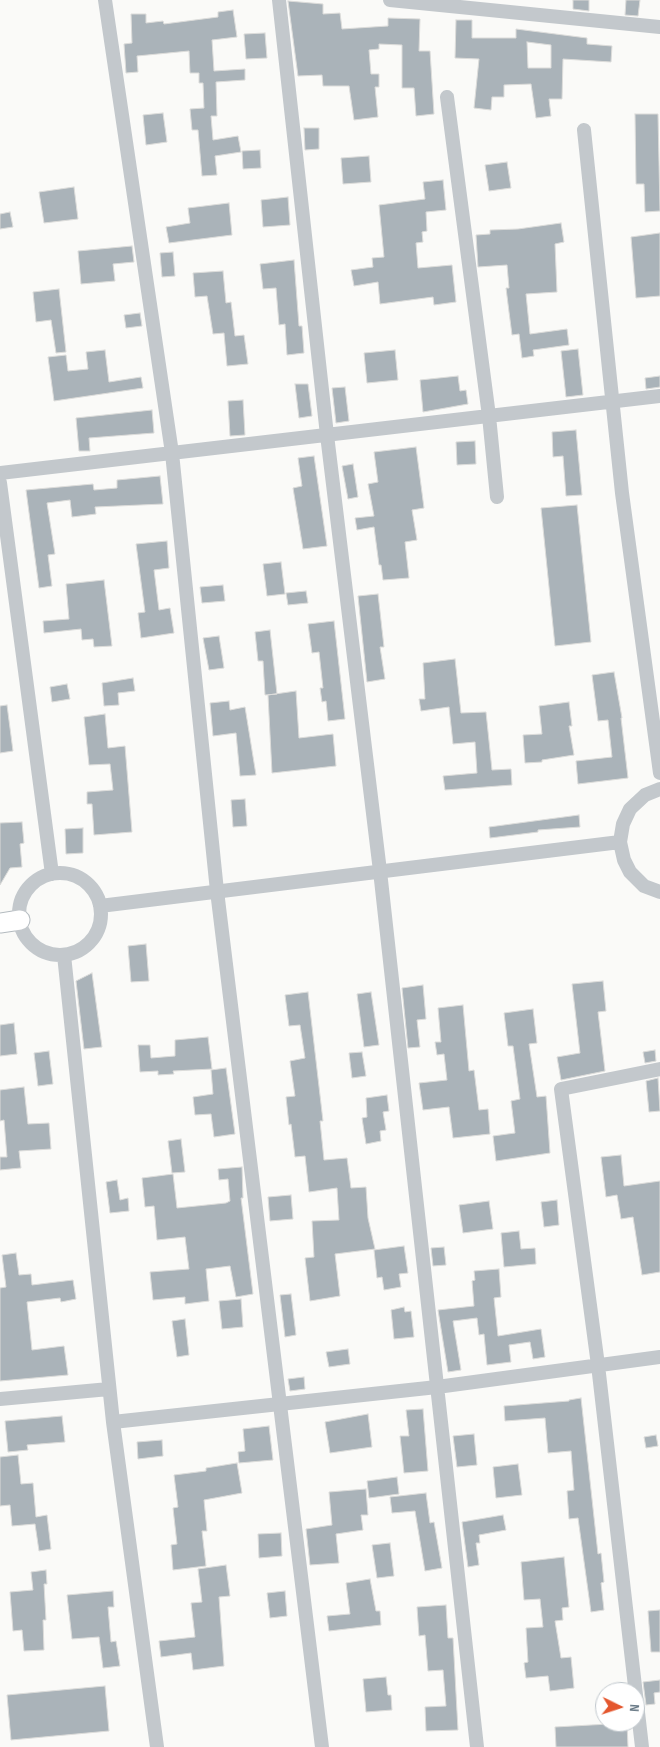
<!DOCTYPE html>
<html>
<head>
<meta charset="utf-8">
<style>
  body { margin:0 }
  #map { position:relative; width:660px; height:1747px; overflow:hidden; background:#fafaf8; font-family:"Sofia Sans Condensed",sans-serif }
  canvas { display:block }
  .north { position:absolute; left:595px; top:1682px; width:50px; height:50px; box-sizing:border-box; background:#fff; border:1px solid #c1c8cd; border-radius:50%; rotate:94deg; font-size:14px; font-weight:700; line-height:20px; text-align:center; color:#657683 }
  .north::after { content:''; display:block; margin:auto; width:18px; height:22px; background:#e4572e; clip-path:polygon(50% 0,100% 100%,50% 72%,0 100%) }
</style>
</head>
<body>
<div id="map">
<canvas width="660" height="1747"></canvas>
<div class="north">N</div>
</div>
<script>
const ctx = document.querySelector('canvas').getContext('2d');
ctx.lineJoin = 'round';
function fill(path, color) { ctx.fillStyle = color; ctx.fill(path, 'evenodd'); }
const poly = rows => new Path2D(rows.map(r => 'M' + r).join(''));
function trace(path, color, width, dash) { ctx.strokeStyle = color; ctx.lineWidth = width; ctx.lineCap = dash ? 'butt' : 'round'; ctx.setLineDash(dash || []); ctx.stroke(path); }
const building = poly([
  [573,0,589,0,589,11,573,9,573,0],
  [626,0,640,0,638,16,625,15,626,0],
  [288,1,323,4,323,14,340,13,342,29,388,26,388,18,420,19,419,51,430,51,434,114,416,116,414,88,402,88,402,45,379,44,379,49,369,50,371,74,379,74,379,87,375,87,378,117,354,120,349,86,323,86,322,75,298,76,288,1],
  [233,10,237,37,212,40,214,71,245,69,245,80,216,82,217,116,211,116,213,140,238,136,241,152,215,156,217,175,202,176,198,130,192,130,190,109,204,108,203,83,199,83,199,73,190,73,189,51,137,56,138,72,126,73,124,44,132,43,131,14,146,14,146,23,163,21,164,24,218,17,218,12,233,10],
  [456,20,472,20,472,38,516,38,516,29,587,38,587,44,612,46,611,62,563,59,562,99,549,99,551,116,536,118,531,84,504,85,504,97,492,97,491,110,474,108,479,59,455,58,456,20],
  [527,42,551,45,551,68,528,68,527,42],
  [265,33,267,58,246,59,244,34,265,33],
  [163,113,167,142,146,145,143,115,163,113],
  [635,114,658,114,660,211,645,212,644,184,636,184,635,114],
  [304,128,319,128,319,149,305,150,304,128],
  [260,150,261,168,243,169,242,151,260,150],
  [369,156,371,182,343,184,341,158,369,156],
  [507,162,511,188,489,191,485,165,507,162],
  [443,180,446,210,426,212,427,231,422,232,423,242,416,243,418,268,452,265,456,302,434,305,433,297,380,304,378,282,354,286,351,270,373,267,372,258,384,257,379,205,425,199,423,182,443,180],
  [74,187,78,219,44,223,39,192,74,187],
  [288,197,290,225,263,227,261,200,288,197],
  [229,203,232,235,169,243,166,227,190,223,188,208,229,203],
  [10,212,13,227,0,229,0,214,10,212],
  [561,223,564,242,555,244,557,292,526,294,530,334,567,329,569,345,533,350,534,356,522,358,519,334,512,335,509,312,506,288,509,288,507,265,478,267,476,235,490,234,490,230,518,229,561,223],
  [660,233,660,296,636,298,631,237,660,233],
  [132,246,134,262,113,264,115,281,81,284,78,251,132,246],
  [173,252,175,276,162,277,160,253,173,252],
  [294,260,299,326,302,326,304,353,287,355,285,324,279,325,276,288,263,289,260,264,294,260],
  [223,271,226,303,231,302,235,336,244,335,248,364,227,366,224,333,213,334,207,296,195,297,193,273,223,271],
  [59,289,66,352,56,353,51,320,36,322,33,292,59,289],
  [140,313,142,326,126,328,124,315,140,313],
  [578,349,583,395,566,397,561,351,578,349],
  [105,350,109,382,141,377,143,388,54,401,48,357,66,355,68,371,88,369,86,352,105,350],
  [395,350,398,380,367,383,364,353,395,350],
  [458,376,460,391,466,390,468,404,423,412,420,380,458,376],
  [660,376,660,387,646,389,645,378,660,376],
  [295,384,308,384,312,416,299,418,295,384],
  [345,387,349,421,336,423,332,388,345,387],
  [243,400,245,435,230,436,228,401,243,400],
  [152,410,154,433,89,438,90,451,79,451,76,418,152,410],
  [576,430,582,495,566,496,563,456,553,457,552,432,576,430],
  [475,441,476,464,457,465,456,442,475,441],
  [416,447,424,508,412,510,417,540,405,542,409,578,383,580,381,565,379,565,374,527,357,530,355,518,374,516,368,484,378,482,374,452,416,447],
  [314,456,327,546,303,549,293,488,302,486,298,458,314,456],
  [353,464,358,497,348,499,342,466,353,464],
  [160,476,163,504,95,507,96,514,72,517,70,500,47,503,55,554,48,555,52,586,39,588,26,490,93,484,94,490,117,488,117,480,160,476],
  [577,505,591,642,555,646,541,508,577,505],
  [167,541,169,568,154,570,159,610,170,608,174,633,141,638,138,613,145,612,136,544,167,541],
  [281,562,285,594,267,596,263,564,281,562],
  [104,580,112,646,94,647,93,639,82,640,81,629,44,633,43,621,69,619,66,584,104,580],
  [223,585,225,601,202,603,200,587,223,585],
  [306,591,308,603,288,605,286,593,306,591],
  [378,594,384,647,380,647,385,679,367,682,358,596,378,594],
  [334,621,345,719,328,721,326,701,322,702,320,688,323,688,319,652,312,653,308,624,334,621],
  [270,630,277,694,265,695,263,661,258,661,255,632,270,630],
  [219,636,224,668,209,670,203,638,219,636],
  [455,659,461,713,486,712,492,770,511,769,512,785,445,790,443,776,477,773,475,742,453,744,449,707,421,711,419,699,425,699,423,663,455,659],
  [614,672,622,718,621,718,628,778,578,784,576,761,612,757,608,720,598,721,592,675,614,672],
  [133,678,135,691,118,693,119,705,104,706,102,683,133,678],
  [67,684,70,699,52,702,50,687,67,684],
  [296,691,299,738,333,734,336,766,272,773,268,695,296,691],
  [229,701,230,710,245,707,256,775,240,776,236,733,213,736,210,703,229,701],
  [569,702,572,726,569,726,574,755,542,760,542,762,525,763,523,735,542,734,539,706,569,702],
  [7,705,13,751,0,753,0,706,7,705],
  [105,714,108,748,125,746,132,832,94,835,92,804,87,804,87,792,113,790,110,764,89,765,84,717,105,714],
  [245,799,247,826,233,827,231,800,245,799],
  [579,815,580,827,538,830,538,832,490,838,489,827,579,815],
  [22,822,24,843,20,844,22,867,10,868,0,885,0,823,22,822],
  [83,828,83,853,66,854,65,829,83,828],
  [146,944,149,981,131,982,128,946,146,944],
  [92,973,102,1047,84,1049,76,981,92,973],
  [603,981,606,1011,598,1012,605,1071,561,1080,557,1057,580,1053,572,984,603,981],
  [423,985,426,1019,417,1020,420,1047,408,1048,402,988,423,985],
  [308,992,323,1121,320,1121,324,1160,347,1158,351,1188,366,1187,368,1218,375,1249,335,1254,340,1296,310,1301,305,1258,314,1257,312,1221,339,1220,337,1188,309,1192,305,1156,295,1157,291,1124,289,1125,286,1097,295,1096,290,1061,305,1058,300,1025,289,1026,285,995,308,992],
  [371,992,379,1045,364,1047,357,994,371,992],
  [463,1005,469,1071,474,1070,479,1110,488,1109,490,1134,453,1138,449,1107,423,1110,419,1083,447,1080,444,1054,437,1055,435,1042,441,1042,438,1008,463,1005],
  [533,1009,537,1043,529,1044,537,1097,546,1096,550,1153,496,1161,493,1136,515,1133,511,1101,520,1099,513,1046,508,1046,504,1013,533,1009],
  [14,1023,17,1054,0,1056,0,1025,14,1023],
  [208,1037,212,1069,173,1071,174,1074,158,1075,158,1071,140,1072,138,1045,150,1045,151,1058,175,1056,175,1040,208,1037],
  [655,1050,656,1061,645,1063,643,1052,655,1050],
  [49,1051,53,1084,38,1086,34,1053,49,1051],
  [362,1052,366,1076,352,1078,349,1053,362,1052],
  [226,1068,235,1134,214,1137,211,1114,195,1115,193,1097,213,1094,211,1070,226,1068],
  [658,1078,660,1111,649,1112,646,1081,658,1078],
  [24,1087,28,1124,49,1123,51,1149,19,1151,21,1168,0,1170,0,1157,7,1157,4,1120,0,1121,0,1090,24,1087],
  [387,1095,389,1111,383,1112,386,1130,380,1131,381,1141,366,1144,362,1118,367,1117,366,1098,387,1095],
  [181,1139,185,1172,172,1173,168,1141,181,1139],
  [621,1155,624,1186,660,1181,660,1272,642,1275,633,1217,621,1219,617,1195,606,1197,601,1157,621,1155],
  [242,1167,243,1198,241,1198,253,1294,236,1297,230,1266,206,1269,209,1301,185,1304,185,1297,153,1300,150,1272,189,1269,185,1237,157,1240,154,1206,145,1207,142,1178,173,1174,177,1208,226,1203,230,1201,228,1179,219,1180,218,1169,242,1167],
  [117,1180,120,1200,128,1198,129,1211,110,1213,106,1182,117,1180],
  [291,1195,293,1219,270,1221,268,1197,291,1195],
  [557,1200,559,1225,544,1227,541,1202,557,1200],
  [489,1201,493,1229,463,1233,459,1205,489,1201],
  [519,1231,521,1249,535,1248,536,1264,504,1267,501,1233,519,1231],
  [404,1246,408,1273,399,1274,401,1287,384,1290,382,1277,377,1278,374,1250,404,1246],
  [444,1247,446,1265,433,1266,431,1248,444,1247],
  [16,1253,19,1275,31,1274,32,1285,73,1280,76,1299,61,1302,60,1298,27,1302,32,1350,64,1346,68,1375,0,1381,0,1288,6,1287,2,1255,16,1253],
  [499,1269,501,1297,494,1298,498,1336,541,1329,545,1357,533,1359,530,1342,509,1345,511,1362,487,1365,484,1334,479,1335,477,1318,453,1321,461,1370,448,1372,438,1310,474,1306,472,1281,475,1280,474,1271,499,1269],
  [291,1294,296,1335,285,1337,280,1295,291,1294],
  [241,1299,243,1327,222,1329,219,1301,241,1299],
  [404,1307,405,1312,411,1311,414,1337,394,1339,391,1310,404,1307],
  [185,1319,189,1355,177,1357,172,1321,185,1319],
  [348,1349,350,1364,329,1367,326,1352,348,1349],
  [304,1377,305,1389,290,1391,288,1379,304,1377],
  [581,1398,598,1554,601,1553,604,1582,601,1583,604,1610,591,1612,578,1518,569,1519,567,1491,574,1490,571,1451,548,1453,545,1418,505,1421,504,1406,569,1401,569,1400,581,1398],
  [423,1409,428,1471,404,1473,400,1436,409,1436,406,1410,423,1409],
  [368,1414,372,1447,330,1453,325,1422,368,1414],
  [62,1416,65,1442,27,1445,28,1450,8,1452,5,1421,62,1416],
  [269,1426,273,1460,239,1463,238,1452,245,1451,243,1429,269,1426],
  [474,1434,477,1465,457,1467,453,1436,474,1434],
  [656,1435,658,1446,646,1448,644,1437,656,1435],
  [162,1440,163,1456,138,1459,137,1442,162,1440],
  [18,1455,21,1484,33,1483,36,1517,47,1515,51,1549,39,1551,35,1524,12,1526,10,1505,0,1506,0,1457,18,1455],
  [237,1463,242,1493,204,1500,207,1531,202,1531,206,1566,173,1570,171,1545,177,1544,173,1508,178,1507,174,1475,206,1471,206,1468,237,1463],
  [518,1464,522,1495,496,1498,493,1467,518,1464],
  [397,1477,399,1494,369,1498,367,1481,397,1477],
  [366,1489,368,1515,361,1515,363,1530,336,1534,339,1563,310,1565,306,1529,332,1525,329,1492,366,1489],
  [426,1493,430,1523,434,1522,442,1568,425,1571,415,1511,392,1513,390,1497,426,1493],
  [503,1515,506,1530,479,1535,480,1543,476,1543,479,1565,468,1567,462,1522,503,1515],
  [281,1533,282,1556,259,1558,258,1534,281,1533],
  [390,1543,394,1576,377,1578,372,1545,390,1543],
  [564,1557,569,1607,562,1608,563,1620,555,1621,561,1658,571,1657,574,1688,550,1691,548,1676,526,1678,524,1663,528,1662,526,1628,543,1627,540,1599,524,1600,521,1562,564,1557],
  [226,1565,230,1596,219,1597,224,1666,193,1670,191,1653,161,1657,159,1641,195,1637,191,1603,202,1602,198,1569,226,1565],
  [46,1570,47,1584,44,1584,46,1620,43,1620,44,1650,24,1651,22,1630,13,1631,10,1592,33,1590,31,1572,46,1570],
  [370,1579,376,1611,380,1611,381,1625,329,1631,327,1616,350,1614,346,1583,370,1579],
  [113,1591,114,1607,108,1607,111,1642,116,1641,120,1666,103,1668,99,1637,72,1639,67,1595,113,1591],
  [285,1591,287,1616,270,1618,267,1593,285,1591],
  [446,1605,448,1638,453,1638,458,1730,426,1731,425,1707,446,1706,443,1670,428,1671,425,1635,419,1636,417,1607,446,1605],
  [660,1610,660,1652,651,1652,648,1611,660,1610],
  [386,1677,388,1695,391,1695,392,1710,366,1712,363,1679,386,1677],
  [660,1680,660,1692,654,1693,655,1704,646,1705,643,1682,660,1680],
  [105,1686,109,1731,11,1740,7,1695,105,1686],
  [627,1723,628,1747,556,1747,555,1727,627,1723]
]);
fill(building, '#aab3b9');
trace(building, '#dcdcda', 1);
const secondary = poly([
  [0,923,20,920]
]);
trace(secondary, '#b3babf', 21);
trace(poly([
  [105,0,172,453,217,891,322,1747],
  [279,0,327,435,380,871,477,1747],
  [390,0,660,27],
  [447,97,489,416,497,497],
  [584,130,622,493,660,773],
  [0,473,660,396],
  [0,483,52,874],
  [660,789,645,795,630,809,623,824,620,842,624,860,630,872,644,886,660,892],
  '19 914a41 41 0 1 1 82 0a41 41 0 1 1-82 0Z',
  [100,906,620,842],
  [64,955,113,1422,157,1747],
  [0,1399,109,1389],
  [113,1422,437,1387,660,1357],
  [642,1747,598,1365,561,1089,660,1069]
]), '#c3c8cc', 14);
trace(secondary, '#fff', 19);
</script>
</body>
</html>
